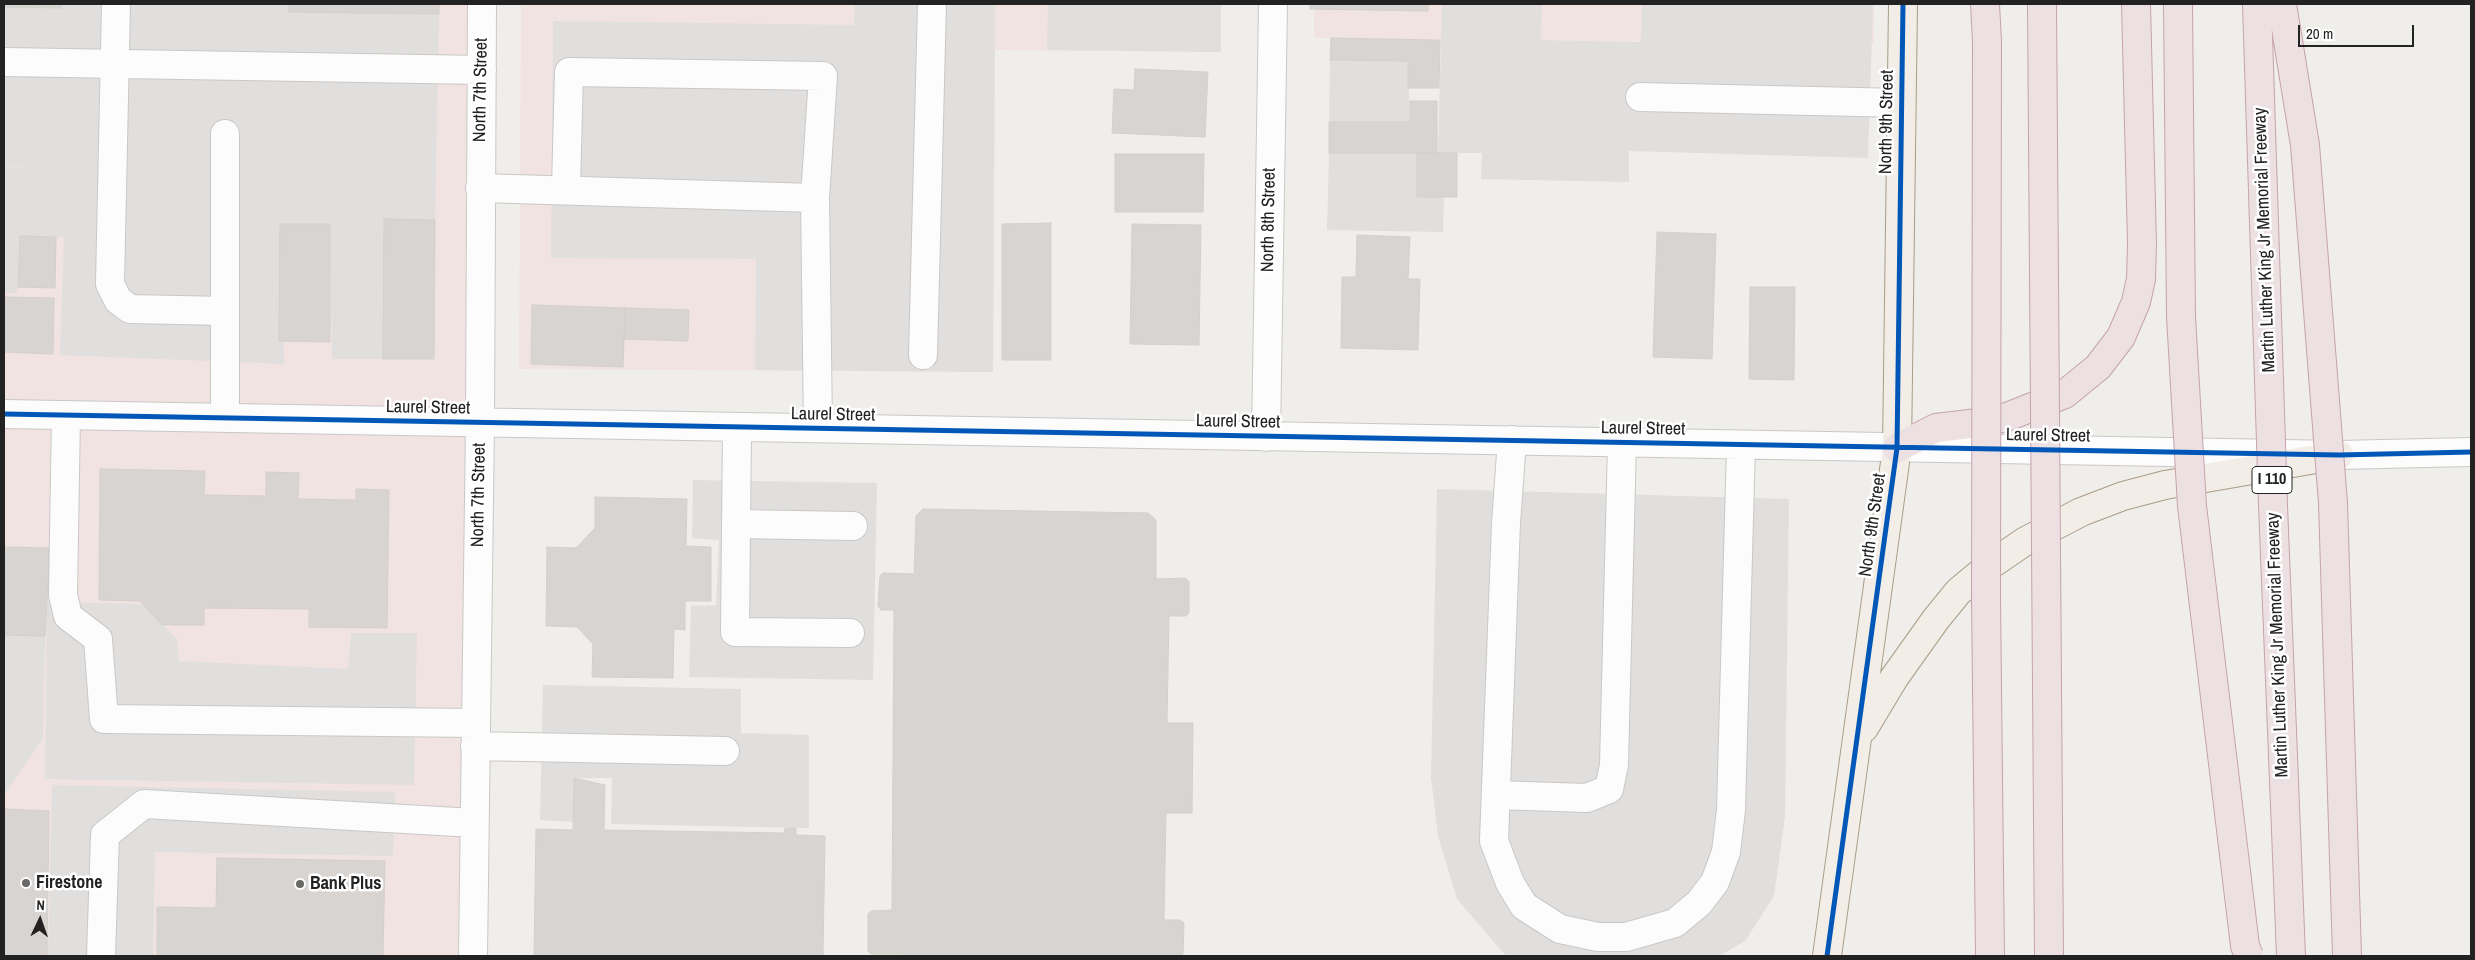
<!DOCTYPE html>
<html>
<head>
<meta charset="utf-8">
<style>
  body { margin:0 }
  #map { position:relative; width:2475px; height:960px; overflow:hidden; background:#f0eeeb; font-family:"Archivo Narrow",sans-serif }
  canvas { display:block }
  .frame { position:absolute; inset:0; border:5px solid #222; pointer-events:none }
  .north { position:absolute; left:15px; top:895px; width:50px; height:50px; -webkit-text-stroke:4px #fff; paint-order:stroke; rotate:3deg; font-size:14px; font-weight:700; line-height:20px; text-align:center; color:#222 }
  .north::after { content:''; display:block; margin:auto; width:18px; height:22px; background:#222; clip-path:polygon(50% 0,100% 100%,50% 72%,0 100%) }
  .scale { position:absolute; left:2298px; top:25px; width:116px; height:22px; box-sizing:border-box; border:2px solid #222; border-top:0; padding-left:6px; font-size:15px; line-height:18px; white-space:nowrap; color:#222; -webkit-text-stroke:4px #fff; paint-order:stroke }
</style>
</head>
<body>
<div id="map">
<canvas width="2475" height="960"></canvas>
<div class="frame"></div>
<div class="north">N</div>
<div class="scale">20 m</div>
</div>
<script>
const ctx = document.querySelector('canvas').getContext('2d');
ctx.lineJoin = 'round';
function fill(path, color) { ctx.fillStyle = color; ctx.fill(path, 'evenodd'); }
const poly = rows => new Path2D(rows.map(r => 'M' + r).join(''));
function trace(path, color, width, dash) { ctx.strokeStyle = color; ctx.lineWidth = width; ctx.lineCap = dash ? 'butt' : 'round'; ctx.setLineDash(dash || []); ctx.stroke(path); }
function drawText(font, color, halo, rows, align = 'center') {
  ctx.font = font + ' "Archivo Narrow",sans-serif'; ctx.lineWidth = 5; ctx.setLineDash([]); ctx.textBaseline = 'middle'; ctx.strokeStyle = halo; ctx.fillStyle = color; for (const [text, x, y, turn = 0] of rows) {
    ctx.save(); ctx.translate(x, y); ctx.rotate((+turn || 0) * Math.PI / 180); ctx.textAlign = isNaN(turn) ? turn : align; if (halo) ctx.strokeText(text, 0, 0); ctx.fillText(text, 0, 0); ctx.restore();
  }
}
fill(poly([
  [4,4,482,4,473,956,4,956],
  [521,4,1221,4,1221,52,995,50,993,372,519,369],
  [1314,4,1874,4,1874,44,1314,38]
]), '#f1e3e1');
fill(poly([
  [61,4,289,4,289,12,439,14,435,220,384,219,383,359,332,359,330,224,280,224,284,364,60,355,64,237,20,236,17,293,4,293,4,167,33,168,4,166,4,7,61,8],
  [855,4,995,4,993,372,755,370,756,259,551,258,553,21,854,25],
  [1048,4,1221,4,1221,52,1047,50],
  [1442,4,1542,4,1541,40,1641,42,1642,4,1873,4,1868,158,1629,151,1629,182,1481,179,1482,153,1438,153],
  [1330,60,1408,61,1410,122,1329,122],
  [1329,153,1417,153,1417,197,1444,197,1443,232,1327,230],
  [693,480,877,483,873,680,689,677,691,606,716,605,719,540,692,538],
  [1437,489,1789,499,1785,817,1774,896,1745,941,1719,956,1506,956,1457,899,1438,836,1431,777],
  [47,602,143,604,177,639,179,661,348,669,351,633,417,633,414,785,45,779],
  [4,635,45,636,43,738,4,795],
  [543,685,741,689,741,733,809,735,809,828,611,824,612,778,574,778,573,822,540,820],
  [52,785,395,792,393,856,155,852,153,956,48,956]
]), '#e0dfde');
const building = poly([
  [4,4,61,4,61,8,4,7,4,4],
  [289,4,439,4,439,14,289,12,289,4],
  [1310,4,1428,4,1428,11,1310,9,1310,4],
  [1331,38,1440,40,1439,88,1408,88,1408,61,1330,60,1331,38],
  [1135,69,1208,72,1205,137,1112,133,1114,89,1134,90,1135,69],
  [1410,101,1437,101,1437,153,1329,153,1329,122,1410,122,1410,101],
  [1417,153,1457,153,1457,197,1417,197,1417,153],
  [1115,154,1204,154,1203,212,1115,212,1115,154],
  [384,219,435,220,434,359,383,359,384,219],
  [1051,223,1051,360,1002,360,1002,224,1051,223],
  [280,224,330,224,330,342,279,341,280,224],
  [1132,224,1201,225,1199,345,1130,344,1132,224],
  [1657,232,1716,234,1712,359,1653,357,1657,232],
  [1357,235,1410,237,1408,279,1420,279,1418,350,1341,348,1342,277,1356,277,1357,235],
  [20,236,56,237,55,288,18,287,20,236],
  [1750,287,1795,287,1794,380,1749,379,1750,287],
  [4,297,54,298,53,354,4,352,4,297],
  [532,305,625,308,623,367,531,364,532,305],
  [625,308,689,310,688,341,624,339,625,308],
  [100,469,205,471,204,495,266,496,266,472,299,473,298,499,356,500,356,489,389,490,387,628,309,627,309,609,204,608,204,625,162,625,140,601,99,600,100,469],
  [595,497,687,499,686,546,711,547,711,601,685,601,685,630,674,629,673,678,592,677,593,644,577,627,546,626,547,547,576,548,595,528,595,497],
  [923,509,1148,513,1156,520,1156,579,1185,578,1189,582,1189,613,1186,616,1169,616,1167,723,1193,723,1192,813,1166,813,1164,920,1180,920,1184,923,1183,954,1179,956,902,956,902,954,871,954,868,951,868,914,871,911,892,910,894,610,881,610,878,606,880,576,883,573,914,574,916,516,923,509],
  [4,547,50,548,45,636,4,635,4,547],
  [574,778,605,785,604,830,784,833,785,828,796,828,796,835,825,836,823,956,534,956,536,829,573,830,574,778],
  [4,809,49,811,47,956,4,956,4,809],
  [217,858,385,861,383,956,157,956,157,907,216,908,217,858]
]);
fill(building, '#d7d4d2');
trace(building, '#d3d0cc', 1);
const minor = poly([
  [116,4,110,284,118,300,130,309,225,311,225,418],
  [4,62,482,70],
  [1640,97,1901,103],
  [480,188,815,198,818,428],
  [566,189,569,72,823,76,815,198],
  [225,311,225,134],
  [923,355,932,4],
  [4,414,2339,455,2471,452],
  [66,415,63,595,68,616,98,639,104,719,475,723],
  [737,427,735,632,850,633],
  [1266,437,1273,4],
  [1512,440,1506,523,1494,841,1510,883,1524,906,1560,929,1598,937,1626,937,1675,923,1699,903,1715,882,1726,852,1731,810,1741,445],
  [736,524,853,526],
  [475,746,725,751],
  [1496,795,1587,798,1609,789,1614,765,1622,442],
  [101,956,105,835,144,804,474,823],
  [473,956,480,423,482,4]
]);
const major = poly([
  [1864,728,1894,678,1936,619,1958,592,1989,566,2024,542,2081,512,2123,496,2165,485,2339,455],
  [1827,956,1897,448,1903,4]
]);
const highway = poly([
  [1985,4,1987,42],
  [1897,448,1936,428,1978,423,2007,417,2065,394,2098,367,2121,337,2136,302,2141,279,2142,244,2136,4]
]);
trace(minor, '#c9c8c7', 30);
trace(major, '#a79c86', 30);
trace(highway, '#c5a2ac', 30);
trace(minor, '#fdfcfc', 28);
trace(major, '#f3ede7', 28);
trace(highway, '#ece0e2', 28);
const highwayBridge = poly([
  [2042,4,2049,956],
  [2178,4,2181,317,2192,506,2245,946,2249,956],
  [2257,4,2273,505,2291,956],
  [2282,4,2305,145,2333,503,2347,956],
  [1987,42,1986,597,1990,956]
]);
trace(highwayBridge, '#c5a2ac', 30, []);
trace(highwayBridge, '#ece0e2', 28);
trace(poly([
  [4,414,2339,455,2471,452],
  [1827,956,1897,448,1903,4]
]), '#0057b8', 5);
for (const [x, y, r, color] of [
  [26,883,5,"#6a6968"],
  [300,884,5,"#6a6968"]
]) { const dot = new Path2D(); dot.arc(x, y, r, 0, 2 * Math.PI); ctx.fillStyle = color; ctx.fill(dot); trace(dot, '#fff', 2); }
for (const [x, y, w] of [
  [2272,480,40]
]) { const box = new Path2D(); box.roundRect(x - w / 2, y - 13.5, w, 27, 4); ctx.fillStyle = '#fff'; ctx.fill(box); trace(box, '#222', 1); }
drawText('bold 16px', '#222', null, [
  ["I 110",2272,480]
]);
drawText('18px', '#222', '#fff', [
  ["North 7th Street",481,90,-89],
  ["North 9th Street",1887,122,-89],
  ["North 8th Street",1269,220,-89],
  ["Martin Luther King Jr Memorial Freeway",2265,240,-92],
  ["Laurel Street",428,408,1],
  ["Laurel Street",833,415,1],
  ["Laurel Street",1238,422,1],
  ["Laurel Street",1643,429,1],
  ["Laurel Street",2048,436,1],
  ["North 7th Street",479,495,-89],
  ["North 9th Street",1873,525,-82],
  ["Martin Luther King Jr Memorial Freeway",2278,645,-92]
]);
drawText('bold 18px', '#222', '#fff', [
  ["Firestone",36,883],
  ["Bank Plus",310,884]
], 'left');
</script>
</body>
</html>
